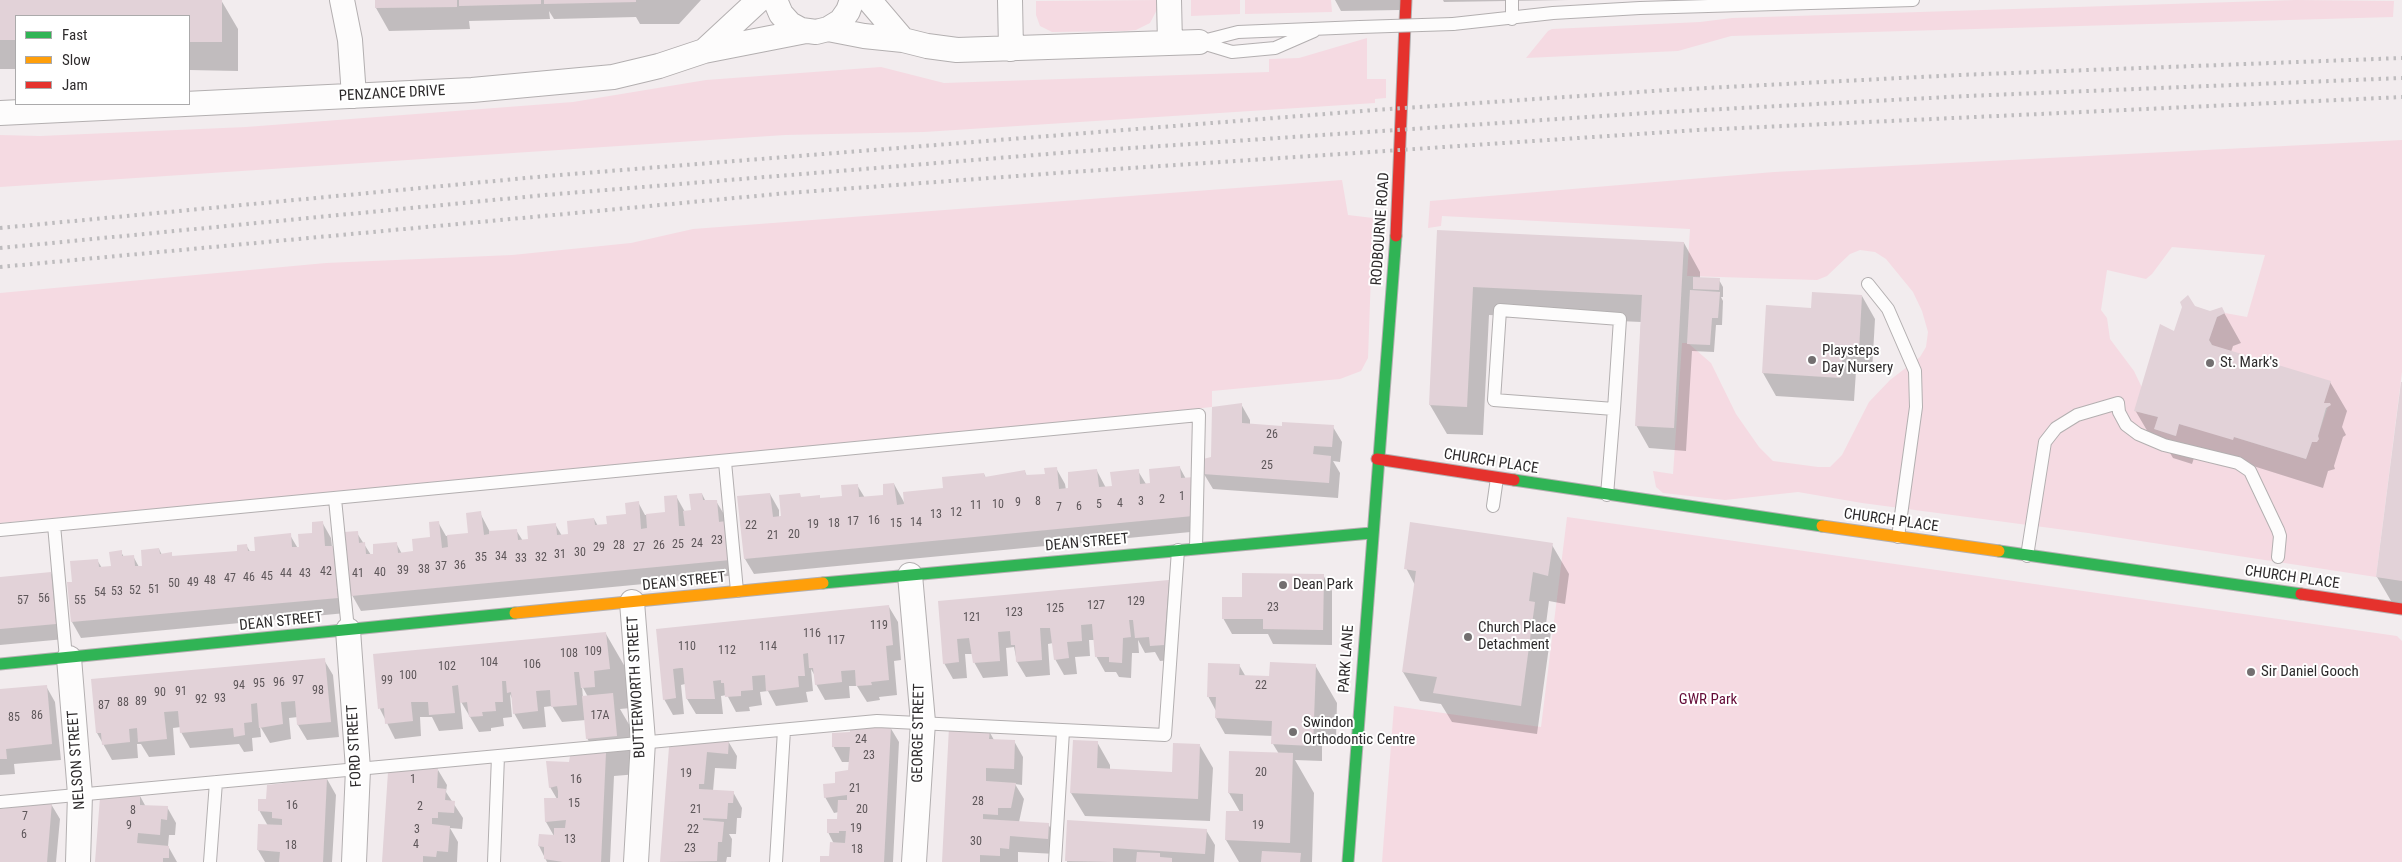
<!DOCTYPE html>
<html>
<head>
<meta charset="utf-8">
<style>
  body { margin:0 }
  #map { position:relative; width:2402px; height:862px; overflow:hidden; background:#f2ecee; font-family:"Roboto Condensed",sans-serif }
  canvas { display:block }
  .legend { position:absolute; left:15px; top:15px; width:175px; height:90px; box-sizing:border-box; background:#fff; border:1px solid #abaaab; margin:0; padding:6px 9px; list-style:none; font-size:15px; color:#2e2b2c }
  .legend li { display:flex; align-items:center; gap:10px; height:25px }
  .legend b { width:25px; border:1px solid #abaaab }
</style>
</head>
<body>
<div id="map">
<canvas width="2402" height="862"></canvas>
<ul class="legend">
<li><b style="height:6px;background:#30b455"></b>Fast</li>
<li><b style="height:6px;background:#ff9f0a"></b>Slow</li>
<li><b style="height:6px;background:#e5322d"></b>Jam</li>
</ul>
</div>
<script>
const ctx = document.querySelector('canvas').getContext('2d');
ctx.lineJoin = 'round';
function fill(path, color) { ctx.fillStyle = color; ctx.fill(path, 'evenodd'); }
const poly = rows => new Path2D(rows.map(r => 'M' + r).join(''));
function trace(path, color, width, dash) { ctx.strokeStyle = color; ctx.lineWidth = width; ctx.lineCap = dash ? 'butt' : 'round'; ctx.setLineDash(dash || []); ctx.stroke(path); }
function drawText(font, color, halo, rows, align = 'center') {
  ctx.font = font + ' "Roboto Condensed",sans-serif'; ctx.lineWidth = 4; ctx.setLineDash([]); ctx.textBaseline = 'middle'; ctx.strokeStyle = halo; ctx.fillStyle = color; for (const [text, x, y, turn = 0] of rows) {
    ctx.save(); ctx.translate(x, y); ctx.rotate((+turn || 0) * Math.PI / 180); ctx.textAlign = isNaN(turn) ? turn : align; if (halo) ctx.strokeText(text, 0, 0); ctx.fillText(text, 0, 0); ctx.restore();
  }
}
fill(poly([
  [1162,0,1150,23,1136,30,1125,31,1052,32,1040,26,1036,15,1036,1],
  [1191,0,1240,0,1240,14,1191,16],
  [1245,0,1331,0,1332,12,1245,14],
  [2296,0,2394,1,2393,17,1731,36,1678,51,1526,58,1548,31,1552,29,1700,22,1732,18],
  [1367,38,1367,79,1386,79,1386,98,1375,99,1375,103,924,132,785,135,0,187,0,135,40,136,246,127,573,102,706,80,881,67,944,83,1269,72,1269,59,1299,58],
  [2402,140,2402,372,2376,577,2088,533,1862,503,1798,492,1725,500,1663,493,1656,487,1653,471,1673,474,1682,343,1688,343,1711,363,1736,414,1759,447,1773,461,1818,467,1830,467,1842,455,1869,402,1890,380,1920,357,1926,347,1928,332,1922,311,1913,292,1886,259,1875,252,1860,250,1850,254,1827,276,1817,280,1687,276,1690,229,1442,216,1441,226,1428,228,1430,201,1774,172],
  [2172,247,2265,255,2247,317,2225,313,2217,317,2209,340,2212,345,2324,403,2329,403,2318,436,2319,439,2312,442,2306,459,2234,437,2179,424,2175,436,2155,429,2158,417,2143,413,2144,392,2134,371,2110,339,2107,318,2101,310,2107,270,2146,279,2152,274],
  [1342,180,1348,215,1373,218,1368,358,1361,371,1340,379,1212,391,1212,407,782,451,0,523,0,293,326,263,512,255,631,243,693,229],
  [1567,517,2397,636,2402,641,2402,862,1382,862,1394,706,1541,727]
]), '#f5dae2');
fill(poly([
  [0,0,221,0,238,29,238,71,189,70,189,16,16,16,16,69,0,69],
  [376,0,701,0,679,24,640,24,636,17,554,19,549,11,550,19,469,21,470,29,389,31,376,8],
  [1335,0,1400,0,1400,10,1341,11],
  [1443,0,1569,0,1444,2],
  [1438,231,1684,243,1700,272,1700,279,1719,280,1723,287,1723,297,1721,297,1723,301,1722,325,1716,325,1714,352,1692,351,1686,451,1649,448,1636,425,1641,322,1489,315,1483,435,1447,434,1430,405],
  [1862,296,1875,319,1872,372,1856,371,1854,401,1776,396,1763,373,1812,309],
  [2194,307,2210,313,2222,309,2241,343,2233,346,2231,352,2330,382,2347,411,2342,427,2346,435,2343,437,2334,466,2335,469,2328,471,2323,488,2250,465,2196,452,2192,464,2173,458,2164,443,2152,439,2135,410,2175,332],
  [2402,384,2402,607,2394,606,2377,577],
  [1241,404,1250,420,1250,425,1283,428,1333,427,1342,442,1340,462,1333,461,1340,473,1338,498,1213,489,1204,474],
  [1056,468,1065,484,1066,490,1097,471,1106,488,1113,487,1138,471,1146,484,1152,484,1180,468,1186,479,1201,531,754,574,745,559,770,494,779,510,779,518,801,498,821,499,843,497,857,485,865,498,885,496,894,484,905,504,984,474,986,478,1025,472,1027,476,1046,475],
  [702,494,706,502,716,501,725,516,738,575,361,611,352,595,357,533,371,555,396,543,402,554,415,552,432,539,438,522,446,536,469,535,480,513,490,532,516,530,523,541,529,540,555,524,562,536,569,536,594,519,598,526,608,525,628,515,638,502,645,515,667,514,676,496,685,512,692,511],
  [322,522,331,538,332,547,342,562,346,613,81,638,72,622,68,583,73,583,97,560,102,568,112,567,121,552,124,557,133,556,139,567,143,567,159,549,162,555,171,554,173,557,239,552,246,545,251,553,256,552,290,535,300,552],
  [1552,545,1569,574,1565,604,1549,601,1546,624,1551,632,1537,734,1452,722,1441,704,1420,701,1403,672,1415,585,1406,568],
  [51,573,60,589,65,639,0,645,0,579],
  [1323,575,1332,591,1332,645,1273,644,1268,634,1232,634,1223,618,1243,598],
  [1168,581,1177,597,1172,660,1160,661,1155,652,1145,653,1138,640,1139,653,1132,653,1131,678,1119,677,1116,672,1105,672,1096,656,1095,640,1089,640,1090,656,1075,657,1077,674,1064,675,1055,659,1053,643,1048,644,1050,675,1026,677,1017,662,1014,647,1006,648,1008,676,983,678,974,662,973,654,965,654,967,678,953,679,944,663,939,602],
  [889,607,898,622,901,660,894,661,897,695,879,697,880,700,867,702,857,686,849,686,850,698,825,700,816,684,815,676,811,669,813,691,806,692,808,702,776,706,768,691,760,692,762,705,749,707,750,711,736,712,727,695,721,696,723,714,696,714,687,699,685,684,681,685,684,714,673,715,664,699,657,630],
  [606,634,628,672,631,708,620,709,634,733,638,774,614,776,610,862,547,862,539,846,554,836,546,822,557,799,550,787,570,763,596,754,587,738,586,720,562,722,552,706,544,707,546,727,523,729,514,713,513,700,510,694,512,717,503,718,504,726,491,728,491,731,479,732,460,700,463,729,439,731,432,717,420,717,421,736,395,739,380,709,375,655],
  [582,686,588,697,583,698],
  [324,660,333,675,339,737,307,740,298,725,298,717,289,718,291,739,270,743,260,726,261,737,252,738,253,751,244,752,239,744,190,748,181,732,181,727,173,728,175,755,149,757,141,744,137,744,138,758,112,760,97,733],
  [1239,665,1246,677,1271,677,1315,665,1337,703,1336,738,1322,738,1322,761,1295,760,1314,793,1312,862,1228,862,1239,862,1226,840,1227,812,1240,812,1229,793,1279,754,1273,744,1273,736,1225,734,1216,718,1216,711,1208,696],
  [46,686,55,702,61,760,14,764,15,774,0,775,0,690],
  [890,727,899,742,893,862,821,862,831,858,834,844,828,832,838,820,839,812,834,813,825,797,850,772,850,762,842,762,833,746,852,733],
  [989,731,994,740,1014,741,1023,757,1022,785,1015,784,1024,799,1019,822,1048,824,1057,839,1056,854,1018,852,1018,862,943,862],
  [728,741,737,756,736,769,715,768,713,791,733,792,742,808,741,818,737,818,736,834,729,834,732,839,731,857,727,857,726,862,662,862,670,748],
  [1097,742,1110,765,1110,770,1173,773,1200,746,1213,768,1210,821,1085,816,1071,793],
  [438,770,447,785,446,792,463,818,462,829,450,828,458,842,457,862,383,862],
  [327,779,336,795,332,862,265,862,258,850,259,825,268,826,259,810,267,800],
  [140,796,146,807,167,807,176,823,175,835,169,835,168,846,177,862,96,862],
  [51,804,60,819,56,862,0,862],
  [1068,822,1206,830,1215,845,1214,862,1067,862]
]), '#0003');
fill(poly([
  [0,0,222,0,222,42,189,42,189,16,16,16,16,40,0,40],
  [375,0,457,0,457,7,375,8],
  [459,0,541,0,541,4,459,6],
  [544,0,636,0,636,2,544,4],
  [1437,230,1684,242,1674,428,1635,426,1642,295,1473,287,1467,407,1429,405],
  [1693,277,1720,278,1719,290,1693,289],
  [1690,290,1720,292,1718,318,1712,318,1710,345,1687,344],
  [1812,292,1862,295,1859,350,1843,349,1841,378,1762,373,1766,305,1811,308],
  [2188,295,2195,306,2210,311,2222,307,2225,313,2217,317,2209,340,2212,345,2331,381,2324,403,2330,403,2331,405,2326,408,2318,436,2319,439,2317,442,2312,442,2306,459,2234,437,2233,440,2179,424,2176,436,2154,429,2158,417,2134,411,2160,324,2174,331,2182,307,2180,302],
  [2401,382,2402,382,2402,581,2376,577],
  [1242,403,1242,423,1282,426,1282,422,1334,425,1332,447,1314,446,1313,454,1331,456,1329,483,1203,474,1203,459,1211,457,1212,407],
  [1180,466,1181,478,1194,477,1193,516,744,559,737,496,770,493,773,517,781,516,779,495,800,493,801,497,820,495,820,498,842,496,841,485,858,484,859,497,883,495,883,484,894,483,897,505,904,504,903,492,943,488,942,477,984,473,985,477,1025,470,1026,475,1045,474,1044,468,1057,467,1059,489,1068,488,1068,472,1097,469,1099,487,1112,486,1110,472,1139,469,1140,484,1150,483,1149,469],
  [702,493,703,500,717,500,719,522,726,521,730,560,351,596,344,532,358,531,359,543,365,542,366,554,373,554,373,544,397,542,398,553,413,551,412,539,430,537,429,522,439,521,442,548,448,547,447,535,468,533,466,513,481,511,484,535,489,534,489,531,517,529,518,540,528,539,527,526,556,523,557,535,568,534,567,521,594,518,595,525,607,524,606,516,626,514,625,503,639,501,641,529,647,528,646,514,665,512,664,496,677,495,679,526,685,526,683,511,691,510,689,494],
  [323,521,325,546,333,546,338,598,71,622,67,582,72,582,70,561,98,559,99,567,111,566,109,552,122,550,122,556,134,555,135,566,142,566,141,550,159,548,160,554,172,552,172,556,237,551,237,545,247,544,248,551,255,551,254,537,291,533,292,547,299,547,298,534,312,533,312,522],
  [1410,522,1553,543,1548,576,1533,572,1529,601,1535,602,1521,706,1433,693,1437,677,1402,672,1416,571,1404,569],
  [51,572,56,624,0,629,0,577],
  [1242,573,1324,574,1323,630,1263,629,1263,619,1222,619,1222,597,1242,597],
  [1169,580,1164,645,1150,646,1149,637,1135,638,1133,620,1129,620,1131,637,1123,638,1122,663,1109,662,1109,657,1095,657,1092,624,1081,625,1082,641,1067,642,1069,658,1054,660,1050,628,1040,628,1042,660,1016,662,1015,645,1011,645,1010,631,998,632,1000,661,973,663,969,638,957,639,959,662,943,664,938,601],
  [889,605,893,645,886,646,889,680,871,682,872,685,856,686,855,670,841,671,842,682,815,685,813,668,809,668,808,653,803,654,805,676,798,676,799,687,766,691,765,675,752,676,753,690,741,691,741,696,725,697,724,683,721,683,721,680,713,681,715,699,686,699,683,668,680,668,673,669,676,698,663,700,656,629],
  [606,632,610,669,594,671,595,687,581,688,579,672,574,672,577,705,551,707,550,690,536,691,538,711,513,714,511,692,507,693,506,681,502,681,503,702,495,702,496,711,482,712,483,716,469,717,467,702,460,703,458,685,452,686,455,713,429,715,428,702,411,702,413,721,385,724,384,708,378,709,373,654],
  [325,658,331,722,297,725,295,701,281,702,283,724,259,728,257,703,251,704,252,722,244,723,245,735,234,737,233,728,180,733,178,711,164,712,167,739,138,742,137,728,129,729,130,742,102,745,101,733,96,733,91,679],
  [1270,662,1316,664,1313,746,1271,744,1272,721,1215,718,1216,697,1207,697,1208,663,1240,664,1239,675,1269,676],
  [47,685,52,744,6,749,7,759,0,759,0,689],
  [613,693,617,736,586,739,582,696],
  [891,726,884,862,820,862,820,856,829,856,830,842,845,843,846,831,839,831,839,833,827,833,827,819,837,819,838,800,847,800,847,795,824,798,823,784,835,783,835,772,848,770,850,747,832,747,832,733,850,732,850,728],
  [949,727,990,730,989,739,1015,740,1014,769,986,768,986,781,1016,783,1011,808,998,808,998,815,983,814,983,819,1049,823,1048,839,1010,836,1009,849,1000,848,1000,856,980,855,980,862,942,862],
  [729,739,728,754,707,752,704,784,699,784,699,789,734,791,733,803,728,803,727,819,703,818,703,820,724,822,722,842,718,842,717,861,660,862,669,747],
  [1073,740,1098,741,1097,768,1172,772,1173,743,1200,744,1198,799,1070,793],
  [1229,751,1293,753,1290,843,1225,840,1226,811,1243,811,1243,794,1228,793],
  [606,752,601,862,563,862,544,859,544,847,538,846,539,834,554,835,554,828,565,828,566,820,545,822,544,798,558,798,558,791,557,786,549,788,546,761,569,762,570,756],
  [438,768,437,788,446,789,445,800,455,801,454,813,438,812,438,818,432,818,432,824,450,826,448,852,437,851,436,857,423,856,423,862,382,862,388,772],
  [327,778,323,862,279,862,280,852,257,850,258,824,282,825,282,819,272,818,272,812,258,811,258,799,266,799,267,785],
  [140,794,140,805,168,806,167,820,161,819,160,835,138,833,137,843,169,846,169,858,163,858,163,862,95,862,100,797],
  [52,802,47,862,0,862,0,809],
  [1067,820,1207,829,1205,854,1113,848,1113,862,1065,861],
  [1262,851,1301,853,1300,862,1261,862],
  [1137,852,1160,853,1160,857,1172,858,1172,862,1136,862]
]), '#e2d2d8');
const lane = poly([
  [1512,0,1512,19],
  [1453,24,1553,13,1640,8,1913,0],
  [1199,42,1238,32,1360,27],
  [1199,42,1232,52,1275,48,1314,31],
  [1868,284,1888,309,1915,371,1916,407,1898,537],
  [725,462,737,591],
  [1607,495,1614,409,1620,319,1500,310,1494,400,1614,409],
  [335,499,348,630],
  [1493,506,1497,478],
  [54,525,66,658],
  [0,530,1199,415,1196,548],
  [2027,556,2045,442,2056,428,2077,415,2118,403,2119,412,2126,425,2138,434,2164,445,2238,463,2250,471,2278,530,2280,536,2278,557],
  [0,802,877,721,1165,735,1178,550],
  [210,862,216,782],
  [494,862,498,756],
  [776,862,784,730],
  [1055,862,1063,731]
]);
const street = poly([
  [342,0,350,40,354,96],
  [775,0,781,14,790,24,801,30,816,32,828,29,841,21,848,11,852,0],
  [869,0,903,40],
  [1010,0,1011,49],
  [1169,0,1170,43],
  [828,29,864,36,903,40,927,46,957,50,1199,42],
  [704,51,806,31],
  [0,113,472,90,613,77,659,66,704,51,759,0],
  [910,575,923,722,914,862],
  [632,602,643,741,636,862],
  [348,630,358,769,354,862],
  [69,658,80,794,78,862]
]);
const fast = poly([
  [1514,480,1822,526],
  [1999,551,2301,594],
  [823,583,1371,533],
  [0,664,515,613],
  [1348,862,1396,236]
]);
const slow = poly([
  [1822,526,1999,551],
  [515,613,823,583]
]);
const jam = poly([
  [1396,236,1406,0],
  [1377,459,1514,480],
  [2301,594,2402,609]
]);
trace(lane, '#b3afb0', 14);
trace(street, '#b3afb0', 26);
trace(fast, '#b3afb0', 13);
trace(slow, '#b3afb0', 13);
trace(jam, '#b3afb0', 13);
trace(lane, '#fdfcfc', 12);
trace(street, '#fdfcfc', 24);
trace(fast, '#30b455', 11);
trace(slow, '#ff9f0a', 11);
trace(jam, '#e5322d', 11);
trace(poly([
  [0,228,547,176,1375,110,1668,90,1959,75,2402,58],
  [0,248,545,195,1072,152,1647,113,1967,96,2402,78],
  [0,267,788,193,1071,172,1698,130,2402,97]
]), '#bebcbe', 4, [2.5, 5]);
const laneBridge = poly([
  [1360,27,1453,24]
]);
trace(laneBridge, '#b3afb0', 14, []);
trace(laneBridge, '#fdfcfc', 12);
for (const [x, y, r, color] of [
  [1812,360,5,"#736f70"],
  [2210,363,5,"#736f70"],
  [1283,585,5,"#736f70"],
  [1468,637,5,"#736f70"],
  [2251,672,5,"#736f70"],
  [1293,732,5,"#736f70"]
]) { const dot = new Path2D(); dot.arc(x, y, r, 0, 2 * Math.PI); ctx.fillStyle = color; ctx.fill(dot); trace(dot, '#fff', 2); }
drawText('12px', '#5d5659', null, [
  ["26",1272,435],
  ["25",1267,466],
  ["1",1182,497],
  ["2",1162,500],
  ["8",1038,502],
  ["3",1141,502],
  ["9",1018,503],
  ["4",1120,504],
  ["10",998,505],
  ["5",1099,505],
  ["11",976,506],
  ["6",1079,507],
  ["7",1059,508],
  ["12",956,513],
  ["13",936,515],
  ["16",874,521],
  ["17",853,522],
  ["14",916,523],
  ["18",834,524],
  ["15",896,524],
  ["19",813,525],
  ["22",751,526],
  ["20",794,535],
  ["21",773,536],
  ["23",717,541],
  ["24",697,544],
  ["25",678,545],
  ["28",619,546],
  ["26",659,546],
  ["29",599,548],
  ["27",639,548],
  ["30",580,553],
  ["31",560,555],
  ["34",501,557],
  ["35",481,558],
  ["32",541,558],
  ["33",521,559],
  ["36",460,566],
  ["37",441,567],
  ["38",424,570],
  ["39",403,571],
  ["42",326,572],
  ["40",380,573],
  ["44",286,574],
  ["43",305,574],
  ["41",358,574],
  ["45",267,577],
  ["46",249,578],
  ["47",230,579],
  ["48",210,581],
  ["49",193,583],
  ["50",174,584],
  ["51",154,590],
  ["52",135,591],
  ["53",117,592],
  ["54",100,593],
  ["56",44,599],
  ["57",23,601],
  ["55",80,601],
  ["129",1136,602],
  ["127",1096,606],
  ["23",1273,608],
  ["125",1055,609],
  ["123",1014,613],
  ["121",972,618],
  ["119",879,626],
  ["116",812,634],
  ["117",836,641],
  ["110",687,647],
  ["114",768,647],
  ["112",727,651],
  ["109",593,652],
  ["108",569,654],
  ["104",489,663],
  ["106",532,665],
  ["102",447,667],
  ["100",408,676],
  ["97",298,681],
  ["99",387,681],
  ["96",279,683],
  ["95",259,684],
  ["94",239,686],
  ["22",1261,686],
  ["98",318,691],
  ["91",181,692],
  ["90",160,693],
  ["93",220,699],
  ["92",201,700],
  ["89",141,702],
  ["88",123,703],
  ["87",104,706],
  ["86",37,716],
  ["17A",600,716],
  ["85",14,718],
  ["24",861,740],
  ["23",869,756],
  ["20",1261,773],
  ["19",686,774],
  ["1",413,780],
  ["16",576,780],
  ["21",855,789],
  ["28",978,802],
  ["15",574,804],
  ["16",292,806],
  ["2",420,807],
  ["21",696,810],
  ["20",862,810],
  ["8",133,811],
  ["7",25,817],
  ["9",129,826],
  ["19",1258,826],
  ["19",856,829],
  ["3",417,830],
  ["22",693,830],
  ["6",24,835],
  ["13",570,840],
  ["30",976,842],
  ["4",416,845],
  ["18",291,846],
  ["23",690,849],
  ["18",857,850]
]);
drawText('15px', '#2e2b2c', '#fff', [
  ["PENZANCE DRIVE",392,94,-3],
  ["RODBOURNE ROAD",1381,229,-86],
  ["CHURCH PLACE",1491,462,9],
  ["CHURCH PLACE",1891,521,8],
  ["DEAN STREET",1087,543,-5],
  ["CHURCH PLACE",2292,578,8],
  ["DEAN STREET",684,582,-6],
  ["DEAN STREET",281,622,-6],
  ["PARK LANE",1347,659,-86],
  ["BUTTERWORTH STREET",637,687,-93],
  ["GEORGE STREET",919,733,-89],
  ["FORD STREET",355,746,-93],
  ["NELSON STREET",77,760,-94]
]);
drawText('15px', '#2e2b2c', '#fff', [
  ["Playsteps",1822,351],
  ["Day Nursery",1822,368],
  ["St. Mark's",2220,363],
  ["Dean Park",1293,585],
  ["Church Place",1478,628],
  ["Detachment",1478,645],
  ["Sir Daniel Gooch",2261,672],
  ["Swindon",1303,723],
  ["Orthodontic Centre",1303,740]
], 'left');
drawText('15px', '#640b37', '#fff', [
  ["GWR Park",1708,700]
]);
</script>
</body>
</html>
